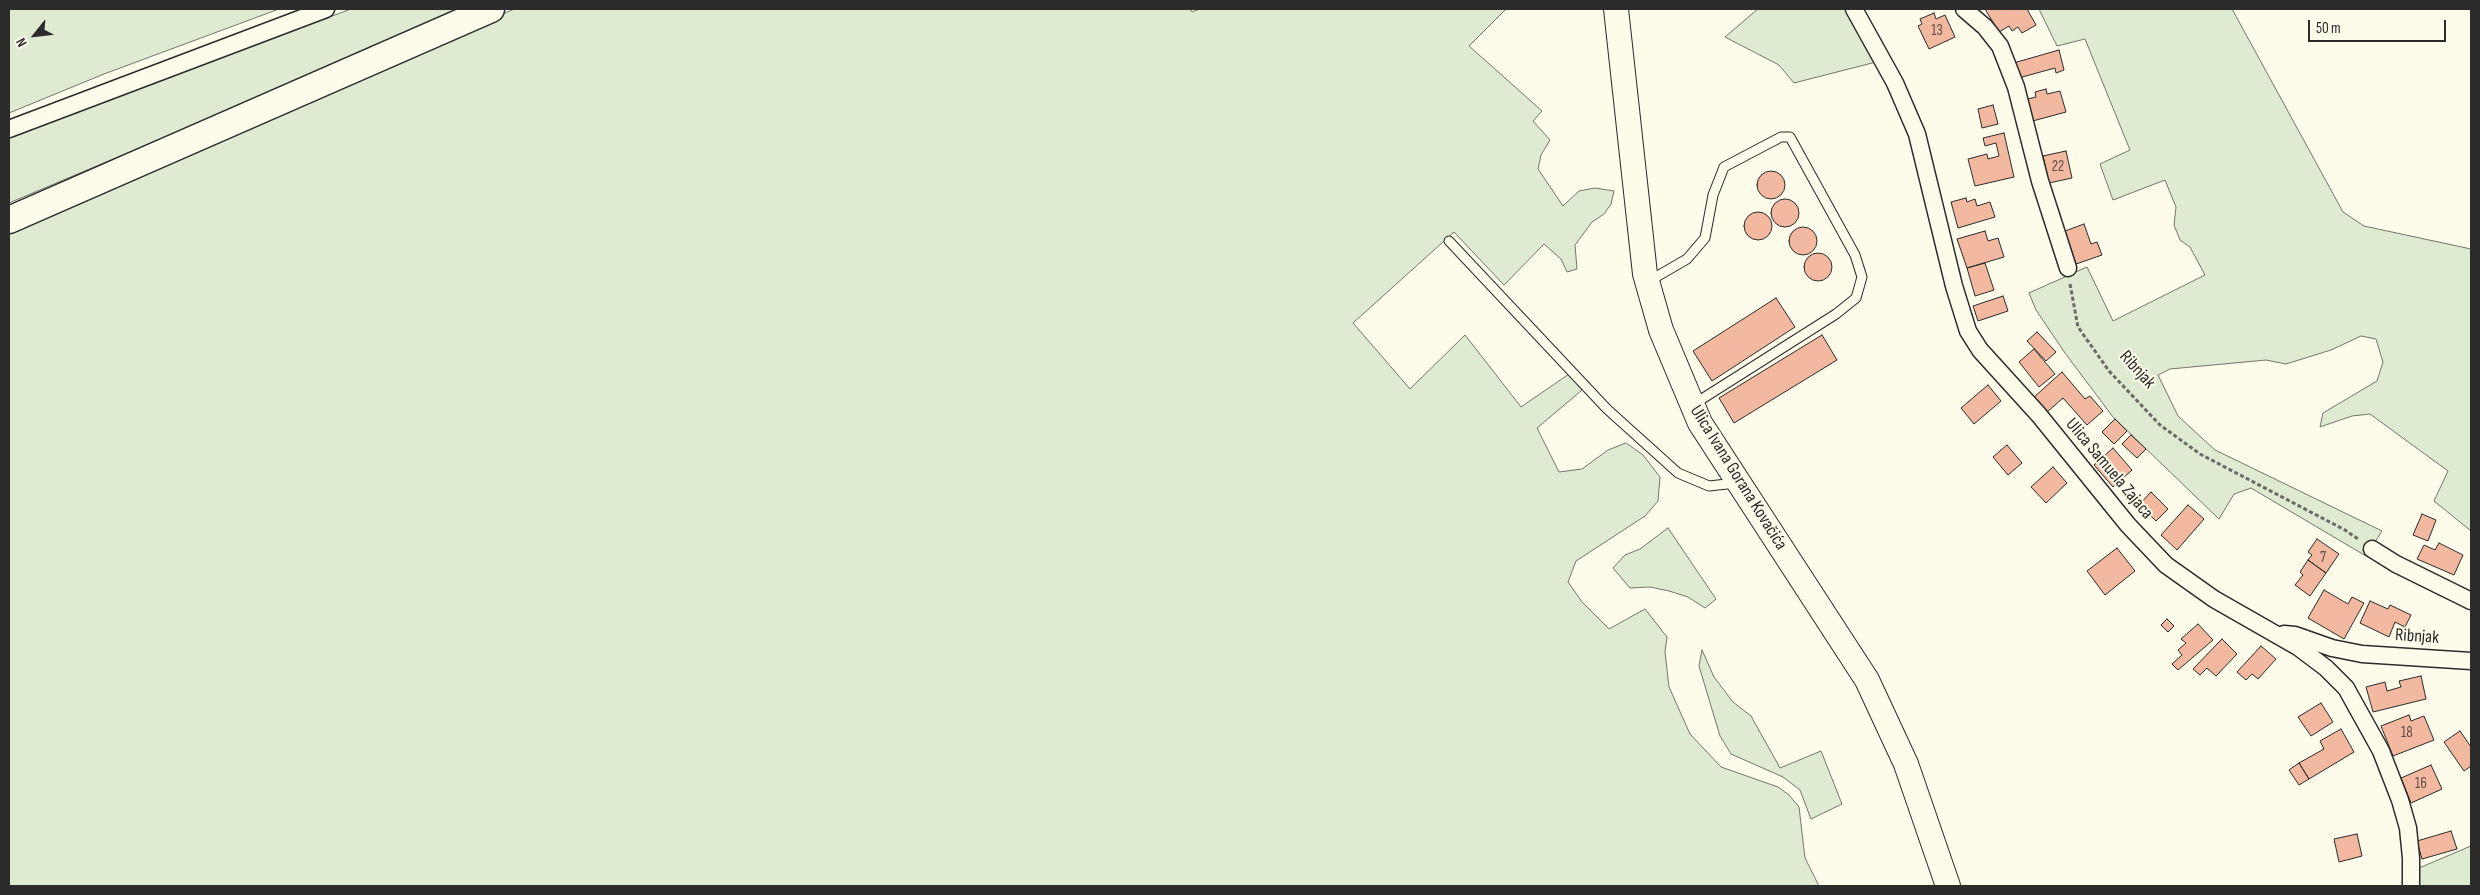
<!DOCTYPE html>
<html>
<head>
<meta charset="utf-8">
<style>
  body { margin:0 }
  #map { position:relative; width:2480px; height:895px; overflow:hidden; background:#fdfbea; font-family:"Sofia Sans Condensed",sans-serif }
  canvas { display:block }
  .frame { position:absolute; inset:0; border:10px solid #2b2b2b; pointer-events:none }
  .north { position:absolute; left:10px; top:10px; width:50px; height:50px; -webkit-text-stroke:4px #fdfbea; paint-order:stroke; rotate:241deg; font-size:14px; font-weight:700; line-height:20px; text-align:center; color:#2b2b2b }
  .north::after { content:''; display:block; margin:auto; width:18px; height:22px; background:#2b2b2b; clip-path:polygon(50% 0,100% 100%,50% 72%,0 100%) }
  .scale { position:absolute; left:2308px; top:20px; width:138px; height:22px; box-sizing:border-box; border:2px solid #2b2b2b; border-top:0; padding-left:6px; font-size:15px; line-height:18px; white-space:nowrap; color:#2b2b2b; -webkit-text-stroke:4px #fdfbea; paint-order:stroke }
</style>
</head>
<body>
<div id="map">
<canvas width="2480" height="895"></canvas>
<div class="frame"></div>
<div class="north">N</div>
<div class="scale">50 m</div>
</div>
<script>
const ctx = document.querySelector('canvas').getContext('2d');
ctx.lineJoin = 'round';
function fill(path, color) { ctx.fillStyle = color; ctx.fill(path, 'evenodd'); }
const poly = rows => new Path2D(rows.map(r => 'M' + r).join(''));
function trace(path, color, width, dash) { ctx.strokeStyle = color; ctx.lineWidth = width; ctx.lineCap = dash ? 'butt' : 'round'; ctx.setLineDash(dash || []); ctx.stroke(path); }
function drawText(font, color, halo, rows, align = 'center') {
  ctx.font = font + ' "Sofia Sans Condensed",sans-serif'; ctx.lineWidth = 4; ctx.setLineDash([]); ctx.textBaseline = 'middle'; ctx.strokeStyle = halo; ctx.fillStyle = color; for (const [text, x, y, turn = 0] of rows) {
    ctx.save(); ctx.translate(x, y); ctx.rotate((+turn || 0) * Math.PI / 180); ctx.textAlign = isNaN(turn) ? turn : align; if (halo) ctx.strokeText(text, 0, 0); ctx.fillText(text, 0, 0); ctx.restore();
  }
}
const green = poly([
  [9,9,279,9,104,74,9,113,9,9],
  [351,9,457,9,260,97,9,203,9,137,351,9],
  [514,9,1190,9,1192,12,1200,9,1506,9,1469,46,1542,111,1533,121,1550,140,1541,155,1538,169,1563,206,1579,191,1595,188,1614,191,1611,204,1604,214,1592,222,1575,245,1577,269,1567,272,1561,259,1544,244,1504,285,1454,232,1353,323,1410,389,1465,335,1521,407,1569,374,1582,390,1537,428,1559,472,1582,469,1608,450,1626,443,1643,455,1660,477,1658,501,1645,516,1576,561,1568,582,1582,602,1609,629,1645,609,1667,637,1665,652,1669,687,1690,734,1721,767,1778,787,1789,795,1799,807,1805,858,1819,886,9,886,9,231,514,9],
  [1758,9,1848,9,1876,62,1794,83,1779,65,1725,37,1758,9],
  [2039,9,2232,9,2343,212,2364,226,2471,249,2471,531,2434,501,2448,471,2370,414,2352,416,2320,427,2323,413,2377,381,2383,362,2376,339,2361,336,2331,350,2286,364,2266,360,2170,369,2158,375,2178,416,2215,450,2382,531,2366,556,2251,488,2234,494,2219,519,2113,417,2065,353,2036,310,2029,293,2087,267,2113,321,2205,275,2190,247,2180,240,2174,225,2176,207,2165,180,2113,200,2100,164,2130,150,2085,39,2057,46,2039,9],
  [1668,528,1716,599,1705,608,1688,597,1669,591,1650,587,1630,588,1613,568,1625,555,1640,549,1668,528],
  [1702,650,1714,677,1733,702,1751,716,1780,768,1821,751,1842,804,1811,819,1800,790,1783,777,1731,754,1720,736,1699,666,1702,650],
  [2471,846,2471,886,2419,886,2419,868,2471,846]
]);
fill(green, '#deebd1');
trace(green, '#74746e', 1);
const building = poly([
  [1985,9,2027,9,2036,25,2022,33,2018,27,2012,31,2009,26,1999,32,1985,9],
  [1934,13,1936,19,1945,15,1955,37,1929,49,1918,26,1922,24,1920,19,1934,13],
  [2059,50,2064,70,2056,73,2055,68,2015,79,2010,64,2059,50],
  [2046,89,2047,94,2060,91,2066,112,2029,122,2023,100,2036,97,2035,92,2046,89],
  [1993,105,1998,124,1982,128,1978,109,1993,105],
  [2004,133,2014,177,1975,186,1968,159,1987,154,1988,159,1999,156,1996,143,1985,146,1983,138,2004,133],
  [2066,151,2072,178,2049,183,2043,156,2066,151],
  '1757 185a14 14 0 1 1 28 0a14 14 0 1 1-28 0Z',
  [1966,198,1967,202,1975,199,1977,206,1990,202,1995,217,1958,228,1951,202,1966,198],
  '1771 213a14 14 0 1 1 28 0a14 14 0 1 1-28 0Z',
  '1744 226a14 14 0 1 1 28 0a14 14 0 1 1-28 0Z',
  [2084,224,2091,244,2097,242,2102,255,2076,264,2065,231,2084,224],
  '1789 241a14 14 0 1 1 28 0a14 14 0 1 1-28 0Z',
  [1985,231,1988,241,1998,238,2004,257,1967,268,1957,239,1985,231],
  '1804 267a14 14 0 1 1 28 0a14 14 0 1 1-28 0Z',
  [1985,263,1994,290,1975,296,1967,268,1985,263],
  [2003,296,2008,311,1978,321,1973,306,2003,296],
  [1776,298,1795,327,1712,381,1693,351,1776,298],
  [2037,332,2056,352,2046,361,2027,341,2037,332],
  [1822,335,1837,360,1734,423,1719,398,1822,335],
  [2034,349,2055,374,2039,387,2019,362,2034,349],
  [2062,372,2085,399,2090,396,2103,411,2087,425,2063,398,2046,413,2033,398,2062,372],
  [1988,385,2001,401,1974,424,1961,408,1988,385],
  [2115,419,2127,431,2114,444,2102,432,2115,419],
  [2131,435,2146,449,2137,458,2122,444,2131,435],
  [2007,445,2022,463,2008,475,1993,457,2007,445],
  [2113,448,2132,470,2113,487,2094,465,2113,448],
  [2053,467,2067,483,2046,503,2031,487,2053,467],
  [2151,492,2168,509,2156,521,2139,505,2151,492],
  [2188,505,2204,519,2177,550,2161,535,2188,505],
  [2422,514,2436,520,2428,541,2413,535,2422,514],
  [2317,539,2339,554,2326,573,2308,560,2312,555,2308,552,2317,539],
  [2439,543,2463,555,2454,575,2417,559,2424,545,2435,550,2439,543],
  [2117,548,2135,571,2105,595,2087,571,2117,548],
  [2308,560,2326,573,2310,596,2295,585,2303,575,2300,572,2308,560],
  [2324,590,2348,604,2352,597,2364,603,2344,639,2308,618,2324,590],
  [2370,601,2388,609,2390,605,2411,615,2405,627,2395,622,2389,637,2360,623,2370,601],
  [2167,619,2174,626,2168,632,2161,625,2167,619],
  [2198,624,2213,640,2178,670,2172,664,2182,655,2178,650,2186,643,2181,639,2198,624],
  [2222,639,2237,654,2216,676,2207,668,2200,675,2193,669,2222,639],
  [2261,646,2276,659,2258,679,2252,674,2246,680,2237,672,2261,646],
  [2421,676,2426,699,2373,712,2366,687,2385,682,2387,691,2401,687,2399,681,2421,676],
  [2321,703,2333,722,2311,736,2298,717,2321,703],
  [2409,715,2411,721,2424,716,2434,740,2393,756,2381,726,2409,715],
  [2341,729,2354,752,2309,779,2299,763,2324,749,2320,741,2341,729],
  [2460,731,2471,747,2471,766,2464,771,2444,742,2460,731],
  [2299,763,2309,779,2299,785,2289,770,2299,763],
  [2431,765,2442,789,2411,803,2401,778,2431,765],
  [2451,831,2457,849,2422,859,2417,841,2451,831],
  [2357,834,2362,856,2339,862,2334,839,2357,834]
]);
fill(building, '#f2b8a0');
trace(building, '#2b2b2b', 1);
const lane = poly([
  [1449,241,1607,409,1678,473,1709,486,1736,483],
  [1649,281,1687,259,1705,238,1713,195,1724,167,1781,137,1790,137,1855,255,1862,277,1856,298,1836,314,1694,404]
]);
const street = poly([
  [1854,9,1895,83,1917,134,1954,286,1968,331,1980,350,2039,415,2128,525,2166,565,2214,599,2298,647,2326,668,2346,688,2381,751,2400,800,2408,828,2411,858,2411,886],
  [1964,9,1985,27,2000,46,2016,87,2040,181,2068,268],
  [9,129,326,9],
  [2372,549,2396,564,2471,601],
  [2284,634,2295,635,2332,648,2362,654,2471,661]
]);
const secondary = poly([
  [1616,9,1645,274,1661,330,1700,423,1867,680,1906,764,1948,886]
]);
const primary = poly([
  [9,220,491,9]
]);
trace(lane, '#2b2b2b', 11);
trace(street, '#2b2b2b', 19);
trace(secondary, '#2b2b2b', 26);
trace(primary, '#2b2b2b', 29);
trace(poly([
  [2070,284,2078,327,2109,371,2160,425,2200,454,2345,530,2358,539]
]), '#6a6964', 3, [4, 2.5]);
trace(lane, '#fdfbea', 9);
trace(street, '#fdfbea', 16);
trace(secondary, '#fdfbea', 24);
trace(primary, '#fdfbea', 26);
drawText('15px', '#5d4e48', null, [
  ["13",1937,31],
  ["22",2058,167],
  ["7",2323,558],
  ["18",2407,733],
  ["16",2421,784]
]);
drawText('18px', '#2b2b2b', '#fdfbea', [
  ["Ribnjak",2137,370,48],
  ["Ulica Samuela Zajaca",2109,469,50],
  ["Ulica Ivana Gorana Kovačića",1738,478,58],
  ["Ribnjak",2417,637,4]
]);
</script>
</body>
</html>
